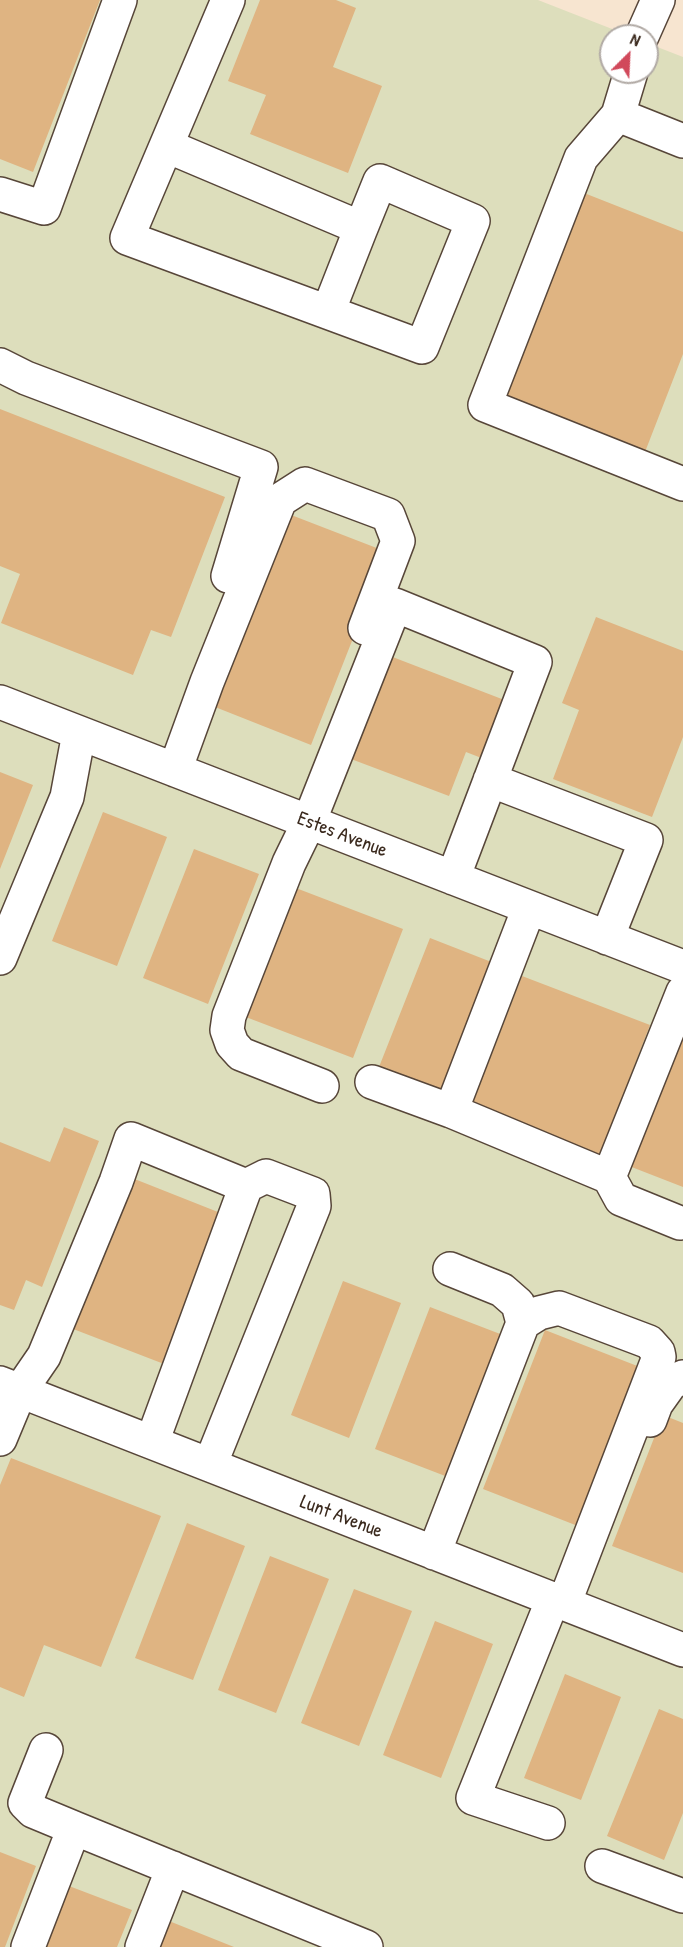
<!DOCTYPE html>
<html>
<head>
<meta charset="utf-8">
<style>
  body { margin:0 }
  #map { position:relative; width:683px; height:1947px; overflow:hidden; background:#f7e5d0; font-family:"Patrick Hand",sans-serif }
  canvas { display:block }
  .north { position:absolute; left:599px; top:24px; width:60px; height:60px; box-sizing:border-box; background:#fff; border:2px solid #b1aaa5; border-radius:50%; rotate:24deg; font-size:16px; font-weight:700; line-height:24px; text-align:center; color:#3b2a1e }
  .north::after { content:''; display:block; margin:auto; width:21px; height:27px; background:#d1495b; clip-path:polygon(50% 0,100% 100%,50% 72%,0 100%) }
</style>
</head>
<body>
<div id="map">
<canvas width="683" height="1947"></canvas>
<div class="north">N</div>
</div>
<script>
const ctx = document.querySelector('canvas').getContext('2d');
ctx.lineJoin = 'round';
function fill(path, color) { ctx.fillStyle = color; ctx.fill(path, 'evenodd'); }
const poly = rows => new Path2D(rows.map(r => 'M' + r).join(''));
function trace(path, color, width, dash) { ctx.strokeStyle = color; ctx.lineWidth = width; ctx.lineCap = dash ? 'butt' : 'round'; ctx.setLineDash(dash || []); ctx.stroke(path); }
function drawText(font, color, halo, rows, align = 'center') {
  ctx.font = font + ' "Patrick Hand",sans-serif'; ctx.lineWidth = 4.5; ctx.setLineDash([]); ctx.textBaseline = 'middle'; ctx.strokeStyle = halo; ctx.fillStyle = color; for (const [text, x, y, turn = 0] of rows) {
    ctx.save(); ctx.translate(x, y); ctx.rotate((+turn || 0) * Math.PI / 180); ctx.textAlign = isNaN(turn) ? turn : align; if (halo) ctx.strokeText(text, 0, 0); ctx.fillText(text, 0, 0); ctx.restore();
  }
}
fill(poly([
  [0,0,538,0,630,36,611,36,611,72,647,72,647,43,683,57,683,1947,0,1947]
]), '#dddebc');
fill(poly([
  [0,0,100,0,33,172,0,159],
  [260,0,336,0,356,8,333,67,382,86,348,173,250,134,266,95,228,81],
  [579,191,683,232,683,354,645,452,500,395],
  [0,409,225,497,171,637,151,630,133,675,1,623,20,574,0,566],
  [286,513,387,552,311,745,210,705],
  [596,617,683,651,683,737,652,817,553,779,579,710,562,703],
  [390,656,507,701,484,759,466,752,449,796,351,759],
  [0,772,33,785,0,869],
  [103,812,167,837,117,966,52,941],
  [194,849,259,874,208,1004,143,978],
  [288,885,403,929,353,1058,238,1014],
  [430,938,494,963,444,1092,379,1067],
  [522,976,650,1025,600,1155,472,1105],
  [680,1037,683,1038,683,1187,629,1166],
  [64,1127,99,1141,42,1287,26,1280,14,1310,0,1305,0,1142,50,1162],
  [127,1176,223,1214,164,1364,68,1327],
  [343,1281,401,1303,349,1438,291,1415],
  [430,1307,508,1337,453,1479,375,1449],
  [545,1330,645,1369,583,1528,483,1489],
  [663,1415,683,1423,683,1573,612,1546],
  [11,1458,161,1516,101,1667,44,1645,24,1697,0,1687,0,1485],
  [187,1523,245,1546,193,1680,135,1658],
  [270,1556,329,1579,276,1713,218,1690],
  [354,1589,412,1611,359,1746,301,1723],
  [435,1621,493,1644,441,1778,383,1755],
  [565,1674,621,1697,581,1800,524,1778],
  [659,1709,683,1719,683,1813,664,1860,607,1836],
  [0,1852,36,1866,5,1947,0,1947],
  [69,1886,132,1910,117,1947,45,1947],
  [164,1919,234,1947,153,1947]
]), '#dfb482');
const minor = poly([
  [642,36,658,0],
  [631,72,618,115,683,141],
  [618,115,581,158,485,405,683,484],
  [167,146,361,228,380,181,473,221,422,347,127,238,228,0],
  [0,194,44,208,120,0],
  [328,312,361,228],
  [0,365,26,378,261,467,228,576],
  [0,702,683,967],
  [175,770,207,682,280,500,305,484,388,515,398,541,365,628],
  [490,780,646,840,607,938],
  [0,958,67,797,79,733],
  [372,1082,451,1111,609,1177,621,1199,680,1223],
  [322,1086,241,1054,232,1044,227,1030,229,1016,289,863,309,822,395,605,535,662,453,878],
  [451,1111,529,908],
  [609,1177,683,992],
  [523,1323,539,1313,559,1308,649,1342,658,1352,659,1357,564,1604],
  [0,1383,683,1650],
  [650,1420,656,1404,671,1383,683,1377],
  [0,1439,20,1391,44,1356,116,1182,131,1139,246,1186],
  [152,1442,246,1186,266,1176,313,1194,314,1206,210,1465],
  [434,1553,523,1323,518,1304,502,1290,450,1269],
  [46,1750,25,1803,33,1811,74,1828],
  [548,1823,473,1798,553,1599],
  [602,1866,683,1896],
  [28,1947,74,1828,366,1947],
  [142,1947,173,1868]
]);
trace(minor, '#574639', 36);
trace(minor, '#fff', 33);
drawText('20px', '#3b2a1e', '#fff', [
  ["Estes Avenue",342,835,21],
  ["Lunt Avenue",341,1517,21]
]);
</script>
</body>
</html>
